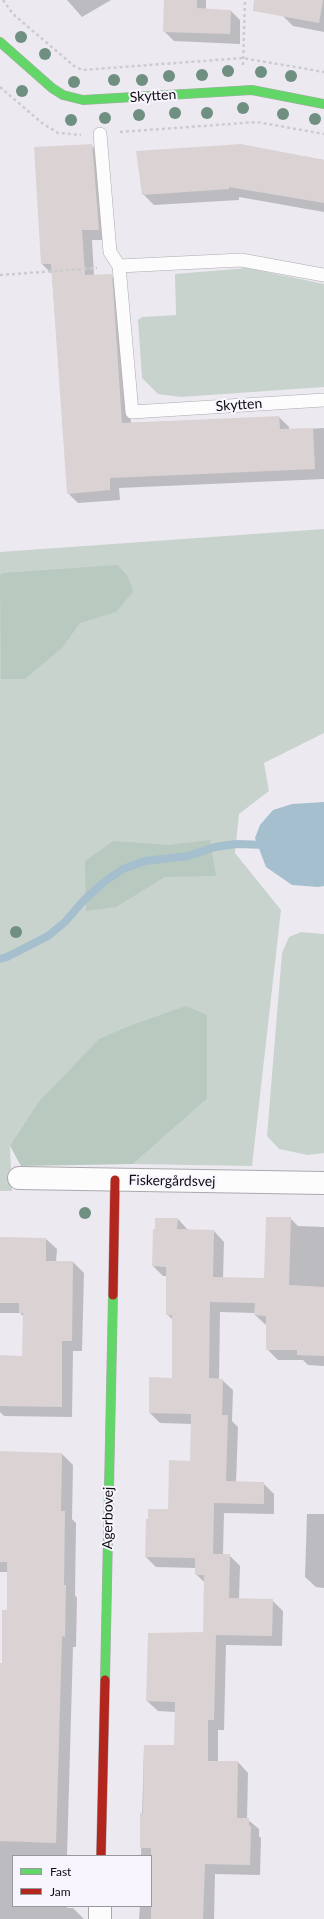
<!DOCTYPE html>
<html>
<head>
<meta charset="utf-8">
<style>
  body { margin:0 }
  #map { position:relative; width:324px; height:1919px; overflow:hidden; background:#eceaf0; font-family:Lato,sans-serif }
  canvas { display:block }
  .legend { position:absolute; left:12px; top:1855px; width:140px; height:52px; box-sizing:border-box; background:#f8f5fe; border:1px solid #9a989f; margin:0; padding:5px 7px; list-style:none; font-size:12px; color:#0e0d10 }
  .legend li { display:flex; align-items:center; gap:8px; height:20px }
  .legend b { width:20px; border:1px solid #9a989f }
</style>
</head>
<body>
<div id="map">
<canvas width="324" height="1919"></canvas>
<ul class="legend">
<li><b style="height:5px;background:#63d668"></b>Fast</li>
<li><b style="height:5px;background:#b3261e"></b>Jam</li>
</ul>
</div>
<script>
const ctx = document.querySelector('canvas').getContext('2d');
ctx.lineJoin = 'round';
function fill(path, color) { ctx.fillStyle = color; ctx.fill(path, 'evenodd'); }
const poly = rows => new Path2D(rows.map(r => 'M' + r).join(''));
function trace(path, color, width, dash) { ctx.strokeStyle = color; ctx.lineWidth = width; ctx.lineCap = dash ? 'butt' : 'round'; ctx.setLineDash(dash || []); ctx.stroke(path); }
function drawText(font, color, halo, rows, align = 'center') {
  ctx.font = font + ' Lato,sans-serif'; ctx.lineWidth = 4; ctx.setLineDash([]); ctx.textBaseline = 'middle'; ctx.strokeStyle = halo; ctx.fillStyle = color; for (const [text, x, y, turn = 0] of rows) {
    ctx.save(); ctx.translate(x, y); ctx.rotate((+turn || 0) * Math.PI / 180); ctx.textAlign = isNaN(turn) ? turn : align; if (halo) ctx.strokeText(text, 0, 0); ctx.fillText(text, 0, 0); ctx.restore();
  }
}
fill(poly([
  [247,268,324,284,324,387,181,397,158,394,142,378,138,320,142,317,176,315,175,274],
  [324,529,324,733,264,763,269,791,239,814,235,853,281,910,252,1166,133,1164,207,1099,10,1146,12,1191,0,1191,0,552],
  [301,932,324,934,324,1153,308,1155,279,1149,267,1136,282,953,289,937]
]), '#c9d3cd');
fill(poly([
  [117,565,128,576,133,592,116,612,80,623,62,648,25,679,1,679,0,575,3,573],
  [210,840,216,876,165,877,116,907,86,911,85,861,113,841,168,845],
  [186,1006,207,1015,207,1099,133,1164,21,1166,10,1146,38,1103,99,1039,132,1025]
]), '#b8c9bf');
fill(poly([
  [324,802,324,886,318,887,292,885,266,867,255,838,260,825,273,810,292,804]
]), '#a5bfce');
fill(poly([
  [67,0,111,0,82,17],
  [165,0,206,0,206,10,231,11,240,20,240,44,174,41,164,31],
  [285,0,324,0,324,32,293,26,283,16],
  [91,145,101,155,109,240,92,240,94,275,111,275,121,285,131,423,279,417,289,427,289,430,324,428,324,479,119,488,120,500,78,503,68,493,52,274,42,264],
  [241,145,324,160,324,212,239,197,239,200,154,205,143,194],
  [290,1218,298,1226,324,1227,324,1366,308,1365,303,1360,278,1360,267,1349,267,1326,255,1315,255,1313,220,1312,219,1380,222,1380,233,1390,232,1421,238,1427,236,1483,263,1483,274,1494,274,1514,224,1513,223,1555,229,1555,240,1566,239,1600,272,1600,283,1611,282,1646,226,1645,224,1730,218,1730,218,1762,238,1762,248,1773,247,1819,259,1829,259,1836,261,1838,260,1875,215,1874,214,1919,139,1919,140,1906,151,1906,151,1856,141,1856,144,1746,175,1746,175,1712,158,1711,147,1701,149,1634,204,1633,205,1583,196,1574,196,1568,156,1567,146,1557,191,1462,192,1424,160,1423,150,1413,173,1379,173,1320,167,1314,167,1276,163,1276,153,1266,156,1219,178,1219,188,1230,214,1231,224,1242,223,1279,265,1279],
  [0,1237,46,1239,57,1249,56,1262,73,1262,84,1273,82,1351,73,1351,72,1417,4,1416,0,1412,0,1356,23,1357,24,1317,20,1313,0,1313],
  [0,1452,62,1454,73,1465,72,1519,76,1523,75,1595,77,1598,76,1647,73,1647,67,1856,13,1856,13,1906,67,1906,67,1908,73,1908,84,1919,0,1919,0,1664,3,1664,8,1612,8,1572,0,1572],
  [307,1514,324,1514,324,1588,316,1587,305,1577]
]), '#0003');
trace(poly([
  [0,959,7,957,48,936,65,922,84,900,104,882,123,869,145,861,188,856,215,847,236,844,268,845]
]), '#a5bfce', 8);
fill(poly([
  [164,0,197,0,197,8,231,10,230,34,163,32],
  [254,0,323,0,319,23,253,11],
  [92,144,99,230,82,230,85,275,112,274,122,423,279,416,280,429,313,428,315,469,110,478,110,490,67,494,51,264,41,264,34,147],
  [241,144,324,160,324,203,229,187,229,189,142,195,136,151],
  [266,1217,291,1217,289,1285,324,1287,324,1356,297,1355,297,1350,266,1350,266,1316,254,1315,255,1303,210,1302,209,1378,223,1379,222,1415,228,1415,226,1481,264,1482,264,1504,214,1503,213,1554,230,1554,229,1598,273,1599,272,1636,216,1635,214,1720,208,1720,208,1761,238,1761,237,1818,249,1818,249,1826,251,1826,250,1865,205,1864,203,1919,151,1919,151,1848,140,1848,140,1813,143,1813,144,1745,174,1745,175,1702,146,1701,148,1633,203,1632,204,1575,195,1575,195,1558,145,1557,146,1519,148,1519,148,1509,168,1509,169,1460,190,1461,191,1414,149,1413,149,1377,172,1378,172,1315,166,1315,166,1267,152,1266,153,1229,155,1229,155,1218,178,1218,177,1229,214,1230,213,1277,264,1278],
  [0,1237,46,1238,46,1261,73,1261,72,1341,62,1341,62,1407,0,1406,0,1355,22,1356,23,1313,19,1313,19,1303,0,1303],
  [0,1451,62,1453,61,1511,65,1511,64,1585,66,1585,65,1637,62,1636,56,1843,0,1841,0,1663,2,1663,2,1610,7,1610,7,1562,0,1562]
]), '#dbd3d3');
const lane = poly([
  [100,134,110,252,119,266],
  [324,275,241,260,119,266,132,412,324,400]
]);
const street = poly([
  [19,1178,324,1183],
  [100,1919,100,1906]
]);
const fast = poly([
  [0,42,52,88,63,95,83,100,252,90,324,104],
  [105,1680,113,1295]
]);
const jam = poly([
  [113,1295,115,1180],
  [101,1856,105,1680]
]);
trace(lane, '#aba9ae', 14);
trace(street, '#aba9ae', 24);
trace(fast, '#aba9ae', 10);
trace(jam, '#aba9ae', 10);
trace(poly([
  [3,0,13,14,74,66,82,70,243,58,324,72],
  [243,65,245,0],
  [0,87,42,123,58,133,81,135],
  [120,132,257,122,324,134],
  [0,275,97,268]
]), '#ccccce', 2.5, [3, 3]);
trace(lane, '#fcfcfd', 13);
trace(street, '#fcfcfd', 22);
trace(fast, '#63d668', 9);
trace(jam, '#b3261e', 9);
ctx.fillStyle = '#6f8f80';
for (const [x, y] of [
  [21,37],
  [45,54],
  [228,71],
  [261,72],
  [202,75],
  [169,76],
  [291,76],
  [114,80],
  [142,80],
  [74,82],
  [22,91],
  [243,108],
  [175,113],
  [207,113],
  [283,114],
  [139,115],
  [105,118],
  [315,119],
  [71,120],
  [16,932],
  [85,1213]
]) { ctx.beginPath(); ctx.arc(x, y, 6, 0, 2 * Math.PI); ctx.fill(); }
drawText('14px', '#0e0d10', '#f8f5fe', [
  ["Skytten",153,96,-4],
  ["Skytten",239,405,-4],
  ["Fiskergårdsvej",172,1181,1],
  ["Agerbovej",108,1518,-89]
]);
</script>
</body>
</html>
